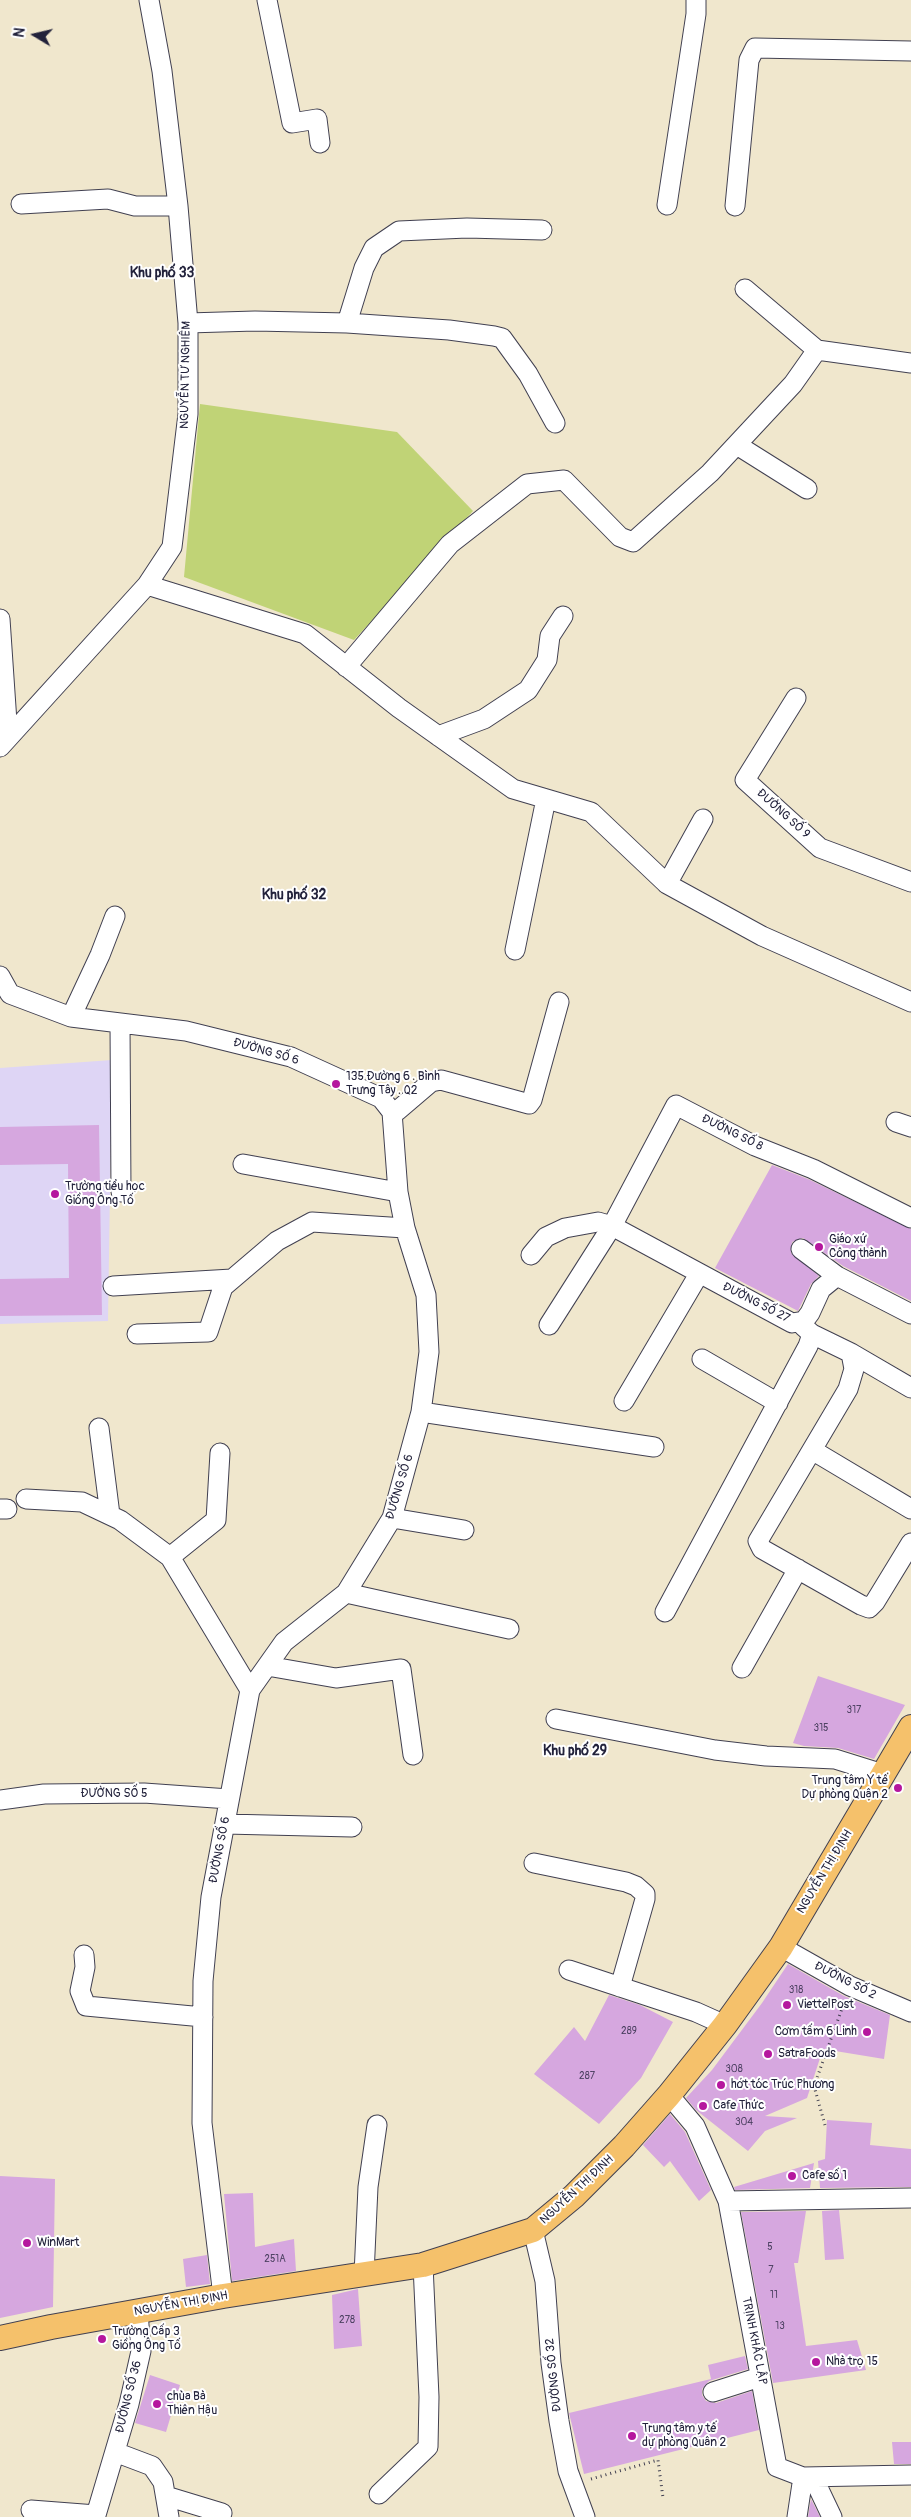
<!DOCTYPE html>
<html>
<head>
<meta charset="utf-8">
<style>
  body { margin:0 }
  #map { position:relative; width:911px; height:2517px; overflow:hidden; background:#f0e7cd; font-family:Pangolin,sans-serif }
  canvas { display:block }
  .north { position:absolute; left:10px; top:10px; width:50px; height:50px; -webkit-text-stroke:4px #fff; paint-order:stroke; rotate:279deg; font-size:14px; font-weight:700; line-height:20px; text-align:center; color:#22223b }
  .north::after { content:''; display:block; margin:auto; width:18px; height:22px; background:#22223b; clip-path:polygon(50% 0,100% 100%,50% 72%,0 100%) }
</style>
</head>
<body>
<div id="map">
<canvas width="911" height="2517"></canvas>
<div class="north">N</div>
</div>
<script>
const ctx = document.querySelector('canvas').getContext('2d');
ctx.lineJoin = 'round';
function fill(path, color) { ctx.fillStyle = color; ctx.fill(path, 'evenodd'); }
const poly = rows => new Path2D(rows.map(r => 'M' + r).join(''));
function trace(path, color, width, dash) { ctx.strokeStyle = color; ctx.lineWidth = width; ctx.lineCap = dash ? 'butt' : 'round'; ctx.setLineDash(dash || []); ctx.stroke(path); }
function drawText(font, color, halo, rows, align = 'center') {
  ctx.font = font + ' Pangolin,sans-serif'; ctx.lineWidth = 4; ctx.setLineDash([]); ctx.textBaseline = 'middle'; ctx.strokeStyle = halo; ctx.fillStyle = color; for (const [text, x, y, turn = 0] of rows) {
    ctx.save(); ctx.translate(x, y); ctx.rotate((+turn || 0) * Math.PI / 180); ctx.textAlign = isNaN(turn) ? turn : align; if (halo) ctx.strokeText(text, 0, 0); ctx.fillText(text, 0, 0); ctx.restore();
  }
}
fill(poly([
  [112,1060,108,1321,0,1324,0,1068]
]), '#ded5f5');
fill(poly([
  [200,404,397,432,473,511,354,640,184,577]
]), '#c0d376');
fill(poly([
  [99,1125,102,1315,0,1316,0,1279,69,1278,68,1164,0,1165,0,1127],
  [772,1165,808,1179,911,1229,911,1301,843,1266,803,1238,792,1242,791,1253,819,1276,811,1284,798,1311,715,1268],
  [818,1676,905,1705,874,1759,838,1748,804,1746,793,1743],
  [788,1964,844,1996,890,2015,884,2059,823,2049,807,2098,765,2116,797,2118,765,2131,748,2151,696,2110,686,2098,712,2070,762,2003],
  [609,1995,640,2005,673,2022,641,2078,599,2124,534,2074,574,2027,585,2041],
  [670,2114,685,2132,711,2190,699,2201,670,2161,664,2167,643,2145],
  [827,2120,872,2123,870,2145,911,2149,911,2187,820,2188,818,2161,825,2159],
  [814,2163,810,2188,735,2190,734,2187],
  [0,2176,55,2179,53,2307,0,2318],
  [253,2193,255,2247,294,2239,296,2271,232,2281,224,2194],
  [839,2210,844,2259,825,2260,822,2211],
  [806,2211,798,2263,794,2263,806,2346,857,2340,866,2370,773,2383,741,2212],
  [207,2255,210,2284,186,2287,183,2259],
  [358,2289,362,2346,334,2349,332,2295],
  [745,2356,748,2369,709,2381,702,2389,702,2395,706,2401,716,2403,752,2391,759,2430,584,2474,569,2413,711,2379,708,2365],
  [150,2375,180,2385,166,2432,135,2423],
  [892,2442,911,2442,911,2464,894,2464],
  [811,2499,820,2517,808,2517]
]), '#d6a7df');
const minor = poly([
  [267,0,292,123,317,119,320,143],
  [21,204,108,199,135,206,178,206],
  [667,205,696,14,696,0],
  [735,206,749,60,755,48,911,51],
  [745,289,817,350],
  [188,323,255,321,347,323,449,330,494,336,502,338,528,374,555,423],
  [347,323,364,268,374,248,399,231,467,228,542,230],
  [737,445,807,489],
  [147,585,305,634,399,708,513,789,591,812,667,884,762,936,911,1002],
  [0,619,8,737],
  [346,667,450,544,527,484,564,480,620,537,633,542,710,473,793,384,817,350,911,363],
  [796,698,745,780,820,848,911,882],
  [438,736,484,719,528,690,547,660,550,636,563,616],
  [0,747,147,585,172,547,188,414,188,323,178,206,162,71,149,0],
  [667,884,703,819],
  [515,950,546,799],
  [0,976,10,994,71,1017,186,1031,291,1057,381,1098,392,1112,398,1192,405,1228,426,1295,429,1352,421,1412,392,1518,346,1593,284,1642,250,1690,211,1897,203,1981,202,2123,223,2296],
  [71,1017,100,955,115,916],
  [120,1023,121,1192],
  [392,1112,397,1111,431,1082,441,1080,529,1104,532,1100,559,1002],
  [896,1122,911,1127],
  [243,1164,398,1192],
  [801,1249,837,1276],
  [531,1255,546,1237,565,1228,598,1222,612,1226,792,1323,804,1321,810,1313,821,1289,837,1276,911,1314],
  [113,1286,232,1279],
  [549,1325,612,1226,676,1105,755,1146,813,1169,911,1218],
  [137,1334,208,1332,223,1287,277,1241,312,1222,405,1228],
  [812,1334,851,1353,854,1369,848,1389,758,1541,762,1549,861,1605,869,1608,875,1602,911,1543],
  [851,1353,911,1388],
  [702,1359,778,1403],
  [624,1401,699,1274],
  [421,1412,654,1447],
  [99,1428,110,1515],
  [812,1450,911,1509],
  [26,1499,82,1502,120,1520,170,1557,250,1690],
  [0,1509,7,1509],
  [392,1518,464,1530],
  [170,1557,216,1520,220,1453],
  [346,1593,509,1629],
  [665,1612,808,1346,812,1334,803,1326],
  [267,1666,336,1678,401,1669,413,1755],
  [742,1668,798,1569],
  [556,1719,715,1750,766,1756,835,1759,883,1774],
  [0,1800,44,1794,144,1793,229,1799],
  [225,1824,352,1827],
  [534,1863,626,1882,636,1886,645,1894,645,1899,620,1987],
  [781,1947,850,1986,911,2012],
  [84,1955,85,1967,80,1991,86,2006,203,2017],
  [569,1970,696,2012,725,2025],
  [669,2095,695,2126,728,2201,777,2467,803,2477,911,2475],
  [728,2201,911,2198],
  [533,2230,545,2281,551,2363,559,2421,568,2471,585,2517],
  [364,2275,368,2187,377,2125],
  [713,2392,760,2377],
  [115,2452,152,2466,163,2482,169,2517],
  [813,2477,832,2517],
  [379,2494,428,2447,429,2397,423,2265],
  [166,2496,222,2513],
  [31,2510,96,2515,129,2404,141,2351,138,2312],
  [797,2517,803,2477]
]);
const major = poly([
  [0,2338,51,2327,223,2296,423,2265,533,2230,574,2196,624,2146,669,2095,725,2025,781,1947,911,1727]
]);
trace(minor, '#414051', 21);
trace(major, '#414051', 26);
trace(poly([
  [825,2125,814,2086,844,2003],
  [591,2479,658,2460,663,2498]
]), '#414051', 3, [1, 4]);
trace(minor, '#fff', 19);
trace(major, '#f5c16b', 24);
for (const [x, y, r, color] of [
  [336,1084,5,"#b5179e"],
  [55,1194,5,"#b5179e"],
  [819,1247,5,"#b5179e"],
  [898,1788,5,"#b5179e"],
  [787,2005,5,"#b5179e"],
  [867,2032,5,"#b5179e"],
  [768,2054,5,"#b5179e"],
  [721,2085,5,"#b5179e"],
  [703,2106,5,"#b5179e"],
  [792,2176,5,"#b5179e"],
  [27,2243,5,"#b5179e"],
  [102,2339,5,"#b5179e"],
  [816,2362,5,"#b5179e"],
  [157,2404,5,"#b5179e"],
  [632,2436,5,"#b5179e"]
]) { const dot = new Path2D(); dot.arc(x, y, r, 0, 2 * Math.PI); ctx.fillStyle = color; ctx.fill(dot); trace(dot, '#fff', 2); }
drawText('10px', '#4f4364', null, [
  ["317",854,1710],
  ["315",821,1728],
  ["318",796,1990],
  ["289",629,2031],
  ["308",734,2069],
  ["287",587,2076],
  ["304",744,2122],
  ["5",770,2247],
  ["251A",275,2259],
  ["7",771,2270],
  ["11",774,2295],
  ["278",347,2320],
  ["13",780,2326]
]);
drawText('12px', '#22223b', '#fff', [
  ["NGUYỄN TƯ NGHIÊM",186,375,-89],
  ["ĐƯỜNG SỐ 9",783,814,42],
  ["ĐƯỜNG SỐ 6",266,1052,16],
  ["ĐƯỜNG SỐ 8",732,1133,26],
  ["ĐƯỜNG SỐ 27",756,1303,27],
  ["ĐƯỜNG SỐ 6",400,1487,-73],
  ["ĐƯỜNG SỐ 5",114,1794],
  ["ĐƯỜNG SỐ 6",220,1850,-79],
  ["NGUYỄN THỊ ĐỊNH",825,1872,-59],
  ["ĐƯỜNG SỐ 2",845,1981,27],
  ["NGUYỄN THỊ ĐỊNH",577,2190,-43],
  ["NGUYỄN THỊ ĐỊNH",181,2304,-10],
  ["TRỊNH KHẮC LẬP",754,2341,79],
  ["ĐƯỜNG SỐ 32",554,2375,-96],
  ["ĐƯỜNG SỐ 36",129,2397,-76]
]);
drawText('12px', '#22223b', '#fff', [
  ["135 Đường 6 . Bình",346,1077],
  ["Trưng Tây . Q2",346,1091],
  ["Trường tiểu học",65,1187],
  ["Giồng Ông Tố",65,1201],
  ["Giáo xứ",829,1240],
  ["Công thành",829,1254],
  ["Trung tâm Y tế",888,1781,"right"],
  ["Dự phòng Quận 2",888,1795,"right"],
  ["ViettelPost",797,2005],
  ["Cơm tấm 6 Linh",857,2032,"right"],
  ["SatraFoods",778,2054],
  ["hớt tóc Trúc Phương",731,2085],
  ["Cafe Thức",713,2106],
  ["Cafe số 1",802,2176],
  ["WinMart",37,2243],
  ["Trường Cấp 3",112,2332],
  ["Giồng Ông Tố",112,2346],
  ["Nhà trọ 15",826,2362],
  ["chùa Bà",167,2397],
  ["Thiên Hậu",167,2411],
  ["Trung tâm y tế",642,2429],
  ["dự phòng Quân 2",642,2443]
], 'left');
drawText('bold 14px', '#22223b', '#fff', [
  ["Khu phố 33",162,273],
  ["Khu phố 32",294,895],
  ["Khu phố 29",575,1751]
]);
</script>
</body>
</html>
